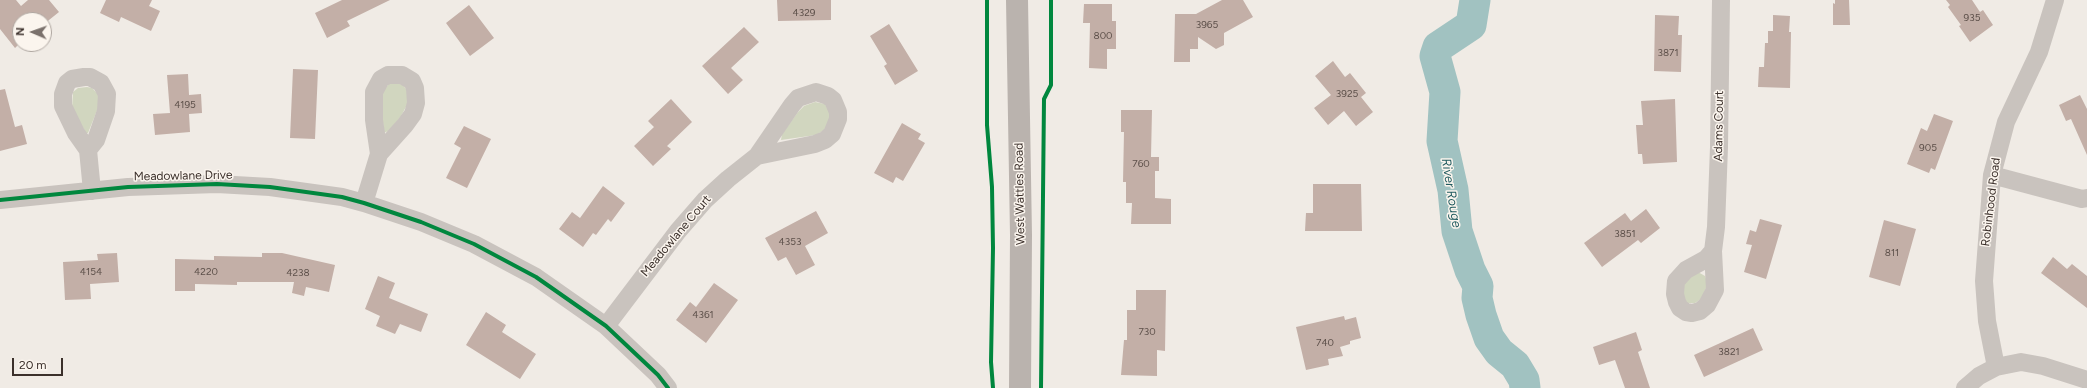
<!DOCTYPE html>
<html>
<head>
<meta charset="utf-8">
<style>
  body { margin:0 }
  #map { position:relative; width:2087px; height:388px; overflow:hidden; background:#f0ebe5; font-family:Figtree,sans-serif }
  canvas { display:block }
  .north { position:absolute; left:12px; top:12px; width:40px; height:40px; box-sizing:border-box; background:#fbf5ee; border:1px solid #aea6a0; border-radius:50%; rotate:272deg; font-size:11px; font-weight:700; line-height:16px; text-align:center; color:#3b302b }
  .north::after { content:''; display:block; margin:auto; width:14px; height:18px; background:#7a716c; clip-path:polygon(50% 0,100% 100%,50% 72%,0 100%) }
  .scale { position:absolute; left:12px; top:358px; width:51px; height:18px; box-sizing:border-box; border:2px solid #3b302b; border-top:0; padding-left:5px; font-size:12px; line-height:14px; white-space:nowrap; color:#3b302b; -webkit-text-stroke:3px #fbf5ee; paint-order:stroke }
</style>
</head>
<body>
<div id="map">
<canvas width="2087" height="388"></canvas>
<div class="north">N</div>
<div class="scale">20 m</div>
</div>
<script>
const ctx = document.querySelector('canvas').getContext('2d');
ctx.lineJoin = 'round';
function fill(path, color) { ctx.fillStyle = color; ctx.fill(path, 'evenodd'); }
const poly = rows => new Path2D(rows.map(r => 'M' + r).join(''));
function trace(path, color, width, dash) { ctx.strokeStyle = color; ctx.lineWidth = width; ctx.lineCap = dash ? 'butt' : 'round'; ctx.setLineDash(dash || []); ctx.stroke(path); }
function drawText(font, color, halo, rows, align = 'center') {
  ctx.font = font + ' Figtree,sans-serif'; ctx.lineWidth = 3; ctx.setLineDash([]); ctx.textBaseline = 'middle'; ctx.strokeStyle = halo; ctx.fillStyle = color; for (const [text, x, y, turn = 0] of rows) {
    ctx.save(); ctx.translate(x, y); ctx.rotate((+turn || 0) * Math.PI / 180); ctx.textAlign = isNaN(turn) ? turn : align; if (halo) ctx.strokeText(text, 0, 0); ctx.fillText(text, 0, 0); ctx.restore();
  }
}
fill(poly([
  [394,82,403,85,409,93,407,105,401,116,390,130,384,133,381,101,383,91,389,84],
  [87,87,92,88,98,94,100,103,88,133,86,133,72,108,73,92,78,88],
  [815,102,825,104,829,111,830,118,828,124,824,130,816,135,781,140,782,134,798,112,804,106],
  [1698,272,1705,276,1708,284,1701,299,1695,303,1687,303,1684,301,1681,284]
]), '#d1d6bf');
trace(poly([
  [1475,0,1471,25,1438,47,1435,56,1445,92,1442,141,1453,190,1457,231,1470,270,1478,286,1477,298,1481,315,1489,338,1499,352,1515,365,1524,380,1525,388]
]), '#a1c2c1', 31);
fill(poly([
  [0,0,16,0,21,6,28,0,49,0,59,12,44,24,44,20,20,20,20,43,15,48,0,29],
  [106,0,152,0,149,6,160,11,151,31,121,17,119,22,100,13],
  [342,0,390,0,347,21,350,26,327,38,315,13],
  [777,0,831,0,831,20,778,21],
  [1222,0,1243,0,1253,17,1224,33,1224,45,1216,49,1198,37,1198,49,1190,49,1190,62,1174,62,1175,14,1196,14],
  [1835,0,1849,0,1850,25,1833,25,1833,3,1835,4],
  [1946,0,1972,0,1980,12,1983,10,1993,25,1970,42,1959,26,1961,25,1948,7,1950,5],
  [1084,4,1112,4,1112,21,1116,21,1116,49,1107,49,1107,69,1089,68,1090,23,1083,23],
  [469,5,494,38,470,56,446,23],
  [1655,15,1679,16,1678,35,1682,35,1681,72,1654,71],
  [1773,15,1790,16,1789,32,1791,32,1790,88,1758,87,1759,67,1764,67,1765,43,1768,43,1768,31,1773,31],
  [889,24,918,71,895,85,884,66,887,64,870,36],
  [744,27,759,42,731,68,743,80,728,94,702,66],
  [1333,61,1345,77,1350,73,1366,93,1361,97,1373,112,1356,126,1344,111,1328,125,1314,108,1331,95,1315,76],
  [293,69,318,70,315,139,290,138],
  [188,74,189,95,201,94,202,113,189,114,190,132,155,135,153,114,170,113,167,75],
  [5,89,15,127,22,125,27,144,0,151,0,90],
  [2080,95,2087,109,2087,155,2071,119,2066,121,2059,105],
  [671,99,692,122,667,146,671,149,653,166,634,146,654,127,648,121],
  [1675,99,1677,162,1643,164,1642,154,1638,154,1636,125,1643,125,1641,101],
  [1121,110,1152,110,1151,157,1159,157,1159,171,1155,171,1155,198,1171,199,1171,224,1131,224,1132,203,1126,203,1126,182,1123,182,1124,132,1121,132],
  [1934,114,1953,121,1935,170,1931,168,1929,173,1907,164,1921,128,1927,131],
  [902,123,921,134,918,139,925,143,903,181,896,177,893,183,874,173],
  [464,126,491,139,467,188,446,178,461,148,454,144],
  [1313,184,1361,184,1362,231,1305,231,1306,213,1313,213],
  [603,186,625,203,611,222,608,219,596,235,593,233,583,247,559,229,572,212,580,218],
  [1646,209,1660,228,1641,243,1638,240,1602,267,1584,243,1625,213,1631,221],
  [816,211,828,233,805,246,815,265,796,275,786,257,778,261,765,238],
  [1760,219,1782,225,1766,279,1744,272,1752,245,1746,244,1750,230,1756,232],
  [1884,220,1916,229,1900,286,1869,277],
  [117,253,119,282,90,284,91,299,65,300,63,262,98,260,97,254],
  [262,253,282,253,335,265,329,292,306,287,304,296,292,293,294,282,237,282,237,285,195,284,195,291,175,291,175,259,214,260,214,256,262,257],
  [2053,257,2067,269,2072,264,2087,276,2087,308,2041,273],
  [378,276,395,283,389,298,428,314,421,332,400,324,395,334,376,326,380,316,365,309],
  [714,283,738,300,706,343,676,320,690,302,696,307],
  [1136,290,1166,290,1165,351,1157,350,1157,376,1121,375,1124,340,1127,340,1127,310,1136,310],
  [486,312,506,325,502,332,536,354,520,379,466,345],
  [1344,316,1345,320,1356,317,1361,338,1350,341,1350,344,1340,347,1343,356,1328,359,1329,365,1306,370,1296,327],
  [1753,328,1763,350,1704,377,1694,355],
  [1636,332,1642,350,1638,352,1650,388,1625,388,1615,360,1599,365,1593,347]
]), '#c3afa7');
trace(poly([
  [88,150,96,140,106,111,107,94,101,83,90,77,84,77,72,79,67,83,63,94,63,106,76,133,88,150,92,191],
  [1992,175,2082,199,2087,198],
  [0,200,128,187,217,184,270,187,342,197,364,203,421,222,474,244,536,277,606,326,658,375,668,388],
  [364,203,379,154,405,125,413,114,416,103,415,88,412,81,402,75,388,75,381,79,374,92,374,120,379,154],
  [1713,251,1706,259,1686,270,1676,281,1675,294,1677,302,1680,308,1686,312,1692,313,1700,311,1707,305,1715,290,1713,251,1716,227,1719,147,1721,0],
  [606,326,678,231,705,200,728,179,757,156,815,144,825,140,832,134,838,119,838,112,833,100,828,96,816,92,798,98,792,105,757,156],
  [1996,367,1987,321,1984,281,1992,175,2006,122,2039,52,2055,0],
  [1965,388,1979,376,1996,367,2021,362,2043,366,2087,380]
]), '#c9c3be', 18);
trace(poly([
  [1017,0,1021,235,1020,388]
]), '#bab3ae', 22);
trace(poly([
  [987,0,987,125,992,187,993,248,991,362,993,388],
  [0,200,128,187,217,184,270,187,342,197,364,203,421,222,474,244,536,277,606,326,658,375,668,388],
  [1041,388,1044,99,1051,85,1051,0]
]), '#00873e', 4);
drawText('10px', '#5d504a', null, [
  ["4329",804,13],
  ["935",1972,18],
  ["3965",1207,25],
  ["800",1103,36],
  ["3871",1668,53],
  ["3925",1347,94],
  ["4195",185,105],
  ["905",1928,148],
  ["760",1141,164],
  ["3851",1625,234],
  ["4353",790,242],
  ["811",1892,253],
  ["4154",91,272],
  ["4220",206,272],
  ["4238",298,273],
  ["4361",703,315],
  ["730",1147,332],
  ["740",1325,343],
  ["3821",1729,352]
]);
drawText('12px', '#3b302b', '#fbf5ee', [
  ["Adams Court",1719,126,-89],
  ["Meadowlane Drive",183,176,-1],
  ["West Wattles Road",1020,194,-91],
  ["Robinhood Road",1991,202,-83],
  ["Meadowlane Court",676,236,-50]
]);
drawText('italic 13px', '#1f5a5e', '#fbf5ee', [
  ["River Rouge",1451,193,81]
]);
</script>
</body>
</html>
